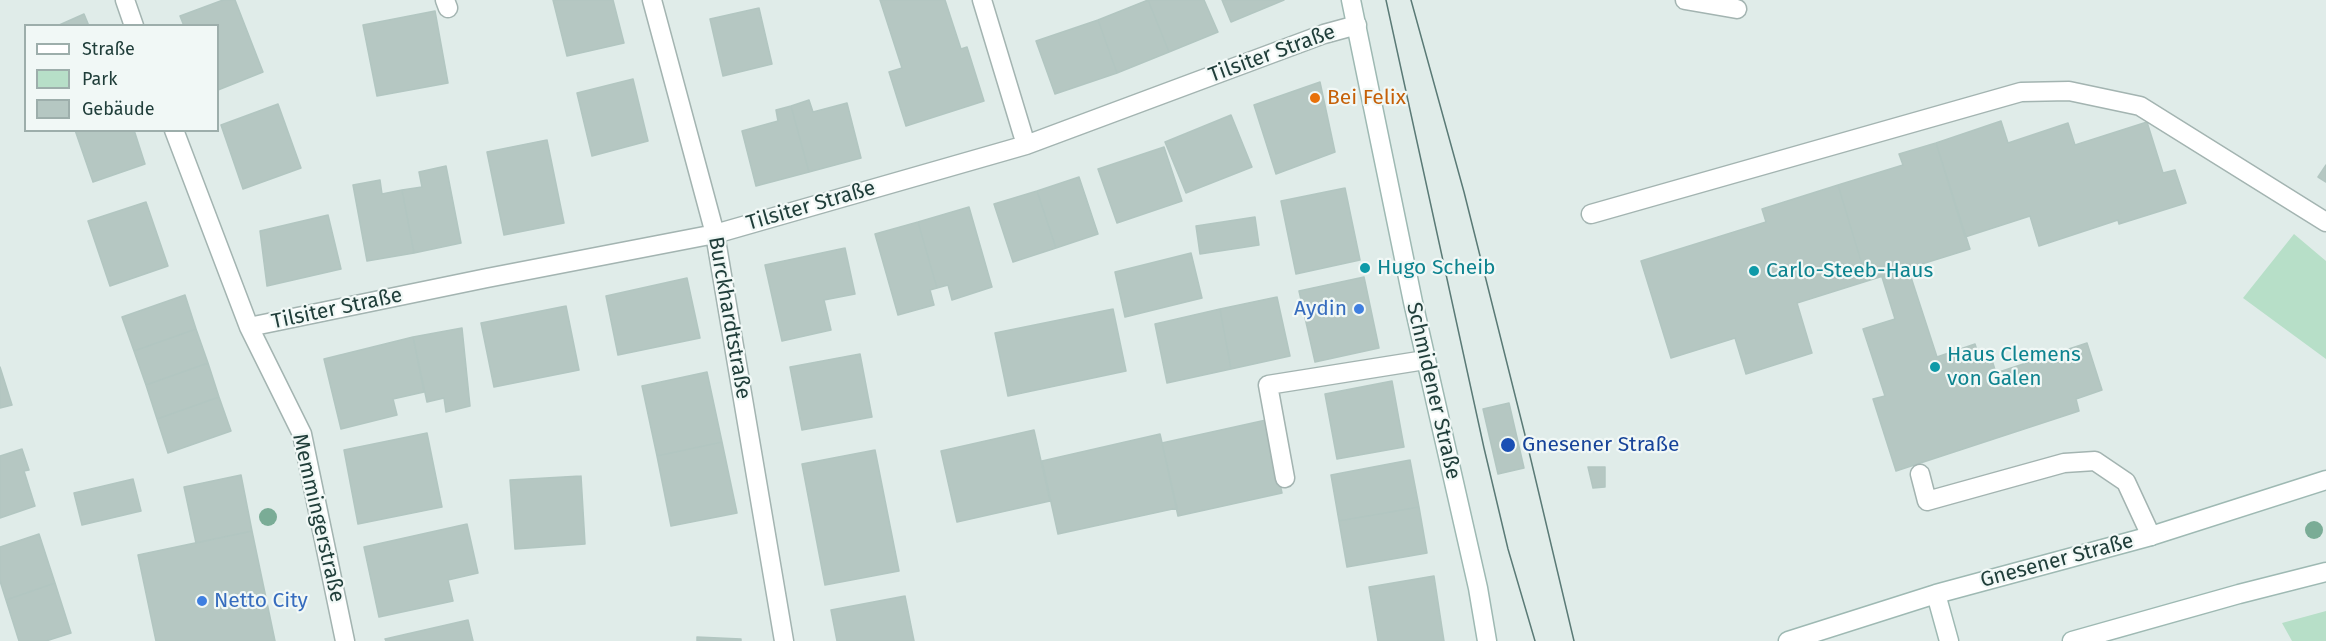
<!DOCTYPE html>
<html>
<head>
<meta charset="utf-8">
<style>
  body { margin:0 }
  #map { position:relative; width:2326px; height:641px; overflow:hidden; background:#e0ece9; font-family:"Fira Sans",sans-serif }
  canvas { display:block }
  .legend { position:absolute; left:24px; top:24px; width:195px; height:108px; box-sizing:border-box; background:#f1f8f6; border:2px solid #9daeab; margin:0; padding:8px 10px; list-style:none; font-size:18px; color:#203e3a }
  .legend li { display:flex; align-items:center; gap:12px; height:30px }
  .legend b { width:30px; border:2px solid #9daeab }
</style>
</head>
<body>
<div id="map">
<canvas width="2326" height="641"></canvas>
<ul class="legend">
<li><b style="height:8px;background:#fff"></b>Straße</li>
<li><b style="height:16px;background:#b7dfc8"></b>Park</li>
<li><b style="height:16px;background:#b5c7c2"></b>Gebäude</li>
</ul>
</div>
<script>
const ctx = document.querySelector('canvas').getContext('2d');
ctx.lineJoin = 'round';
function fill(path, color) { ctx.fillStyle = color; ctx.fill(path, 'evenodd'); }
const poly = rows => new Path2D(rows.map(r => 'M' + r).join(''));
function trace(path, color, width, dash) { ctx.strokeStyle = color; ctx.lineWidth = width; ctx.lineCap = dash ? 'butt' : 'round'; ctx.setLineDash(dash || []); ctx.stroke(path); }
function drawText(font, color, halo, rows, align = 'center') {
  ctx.font = font + ' "Fira Sans",sans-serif'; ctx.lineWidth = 4.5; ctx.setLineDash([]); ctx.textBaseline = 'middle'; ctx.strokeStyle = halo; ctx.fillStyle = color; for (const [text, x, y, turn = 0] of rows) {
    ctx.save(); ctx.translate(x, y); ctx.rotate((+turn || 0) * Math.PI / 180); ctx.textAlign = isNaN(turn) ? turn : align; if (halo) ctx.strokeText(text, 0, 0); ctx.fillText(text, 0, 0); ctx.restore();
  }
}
fill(poly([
  [2294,234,2326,261,2326,359,2243,298],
  [2326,611,2326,641,2292,641,2282,623]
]), '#b7dfc8');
const building = poly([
  [223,0,235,0,263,72,218,90,218,26,184,26,180,16,223,0],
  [553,0,613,0,624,43,567,56,553,0],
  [880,0,945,0,961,49,967,47,984,101,906,126,889,72,902,68,880,0],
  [1148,0,1169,52,1117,73,1098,20,1148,0],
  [1148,0,1204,0,1218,32,1169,52,1148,0],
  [1222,0,1284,0,1231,22,1222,0],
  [759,8,772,64,723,76,710,19,759,8],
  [435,11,448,83,377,96,363,25,435,11],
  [84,14,89,26,57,26,84,14],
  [1098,20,1117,73,1055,94,1036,41,1098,20],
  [633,79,648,141,592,156,577,93,633,79],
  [1320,82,1335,152,1276,174,1254,105,1320,82],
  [809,100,813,112,847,103,861,158,809,172,791,106,809,100],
  [278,104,301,168,243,189,221,125,278,104],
  [791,106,809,172,756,186,742,131,778,121,776,110,791,106],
  [1231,115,1252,167,1186,193,1165,142,1231,115],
  [2001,121,2008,143,2068,123,2075,145,2147,122,2163,173,2175,170,2186,203,2119,224,2118,220,2039,246,2030,216,1965,237,1936,143,2001,121],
  [75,130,134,130,145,164,93,182,75,130],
  [547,140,564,223,504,235,487,152,547,140],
  [1936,143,1970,249,1867,281,1838,185,1903,165,1899,154,1936,143],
  [1164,147,1182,201,1117,223,1098,169,1164,147],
  [2326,165,2326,182,2318,177,2326,165],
  [446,166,461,243,414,253,402,190,422,187,419,172,446,166],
  [1079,177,1098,234,1056,248,1037,191,1079,177],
  [380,180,382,194,402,190,414,253,367,261,353,185,380,180],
  [1838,185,1867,281,1797,303,1812,353,1746,374,1735,338,1671,358,1641,261,1766,222,1762,209,1838,185],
  [1345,188,1360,260,1296,274,1281,201,1345,188],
  [1037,191,1056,248,1013,262,994,204,1037,191],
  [146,202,168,266,110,286,88,221,146,202],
  [969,207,992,287,952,300,948,285,937,288,918,222,969,207],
  [328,215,341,269,267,286,260,231,328,215],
  [1255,217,1259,245,1200,254,1196,226,1255,217],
  [918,222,937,288,930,290,934,305,898,315,875,234,918,222],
  [845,248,855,294,824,300,831,330,782,341,765,265,845,248],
  [1191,253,1202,298,1125,317,1115,272,1191,253],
  [1908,268,1937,357,1975,344,1980,360,1991,357,1996,373,2087,343,2102,390,2076,399,2079,411,1896,471,1873,399,1885,396,1863,329,1895,319,1882,277,1908,268],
  [1364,277,1379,348,1315,362,1299,291,1364,277],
  [687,278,700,338,618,355,606,296,687,278],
  [185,295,196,329,134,351,122,317,185,295],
  [1277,297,1290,356,1231,369,1220,309,1277,297],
  [566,306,579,370,494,387,481,323,566,306],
  [1113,309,1126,371,1008,396,995,333,1113,309],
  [1220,309,1231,369,1167,383,1155,324,1220,309],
  [462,328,470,406,446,412,444,398,427,402,413,337,462,328],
  [196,329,208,363,146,385,134,351,196,329],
  [413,337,424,392,393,399,397,415,341,429,324,359,413,337],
  [860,354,872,417,802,430,790,367,860,354],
  [208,363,219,397,157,419,146,385,208,363],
  [0,367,12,405,0,408,0,367],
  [707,372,722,442,657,456,642,386,707,372],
  [1392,381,1404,447,1337,459,1325,394,1392,381],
  [219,397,231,431,168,453,157,419,219,397],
  [1509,403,1524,468,1498,474,1483,409,1509,403],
  [1266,420,1282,493,1178,516,1162,443,1266,420],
  [1034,430,1050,501,957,522,941,451,1034,430],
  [427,433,442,507,358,524,344,450,427,433],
  [1160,434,1177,508,1058,534,1042,461,1160,434],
  [722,442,737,513,671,526,657,456,722,442],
  [22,449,29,470,24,471,35,506,0,518,0,456,22,449],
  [875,450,899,571,825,585,802,464,875,450],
  [1410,460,1419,507,1339,521,1331,475,1410,460],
  [1588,467,1605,467,1605,487,1593,488,1588,467],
  [241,475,252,531,196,543,184,487,241,475],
  [581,476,585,544,515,549,510,480,581,476],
  [133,479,141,511,82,525,74,493,133,479],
  [1419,507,1427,553,1347,567,1339,521,1419,507],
  [467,524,478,573,448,580,453,601,379,617,364,547,467,524],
  [252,531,275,641,156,641,138,555,252,531],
  [39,534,55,583,6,600,0,581,0,547,39,534],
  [1434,576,1444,641,1378,641,1369,587,1434,576],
  [55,583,71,633,46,641,19,641,6,600,55,583],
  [905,596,914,641,837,641,831,610,905,596],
  [468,620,473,641,386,641,385,639,468,620],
  [697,637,741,639,741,641,697,641,697,637]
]);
fill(building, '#b5c7c2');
trace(building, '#b2c6c1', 1.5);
const service = poly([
  [1685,0,1737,9],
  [1591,214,2021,92,2069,91,2140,106,2326,222],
  [1920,474,1927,501,2064,463,2095,461,2126,482,2151,536],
  [1285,478,1268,385,1425,360]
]);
const minor = poly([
  [125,0,134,26],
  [445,0,448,8],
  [652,0,715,234,784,641],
  [982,0,1026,145],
  [174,130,249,327,302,434,345,641],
  [249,327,487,278,715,234,1026,145,1324,34,1357,25]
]);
const secondary = poly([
  [1351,0,1413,302,1478,588,1487,641],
  [1936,594,1949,641],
  [1788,641,1936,594,2151,536,2326,480],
  [2072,641,2239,594,2326,572]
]);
trace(service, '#a3b4b1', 21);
trace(minor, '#a3b4b1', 21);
trace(secondary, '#9eb9b3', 21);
trace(service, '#fff', 18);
trace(minor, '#fff', 18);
trace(secondary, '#fff', 18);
trace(poly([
  [1386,0,1484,448,1508,549,1535,641],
  [1411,0,1464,192,1526,439,1574,641]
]), '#5a7a76', 1.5);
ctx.fillStyle = '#7aac96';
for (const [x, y] of [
  [268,517],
  [2314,530]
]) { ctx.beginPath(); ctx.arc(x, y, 9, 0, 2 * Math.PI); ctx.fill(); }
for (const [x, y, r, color] of [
  [1315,98,6,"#e8710a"],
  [1365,268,6,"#0f9aa8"],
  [1754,271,6,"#0f9aa8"],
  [1359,309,6,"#3f7fe0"],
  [1935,367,6,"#0f9aa8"],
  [1508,445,8,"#1a4fb4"],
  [202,601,6,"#3f7fe0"]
]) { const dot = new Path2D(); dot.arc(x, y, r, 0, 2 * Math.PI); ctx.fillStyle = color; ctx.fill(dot); trace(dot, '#f1f8f6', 2); }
drawText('21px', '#203e3a', '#f1f8f6', [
  ["Tilsiter Straße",1272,54,-20],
  ["Tilsiter Straße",811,206,-16],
  ["Tilsiter Straße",337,309,-12],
  ["Burckhardtstraße",729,318,80],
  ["Schmidener Straße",1433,391,77],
  ["Memmingerstraße",318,518,77],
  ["Gnesener Straße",2057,561,-15]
]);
drawText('21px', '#c56008', '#f1f8f6', [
  ["Bei Felix",1327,98]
], 'left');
drawText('21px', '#0d838f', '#f1f8f6', [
  ["Hugo Scheib",1377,268],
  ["Carlo-Steeb-Haus",1766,271],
  ["Haus Clemens",1947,355],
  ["von Galen",1947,379]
], 'left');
drawText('21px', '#366cbe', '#f1f8f6', [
  ["Aydin",1347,309],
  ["Netto City",214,601,"left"]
], 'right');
drawText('21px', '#164399', '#f1f8f6', [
  ["Gnesener Straße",1522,445]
], 'left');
</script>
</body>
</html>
